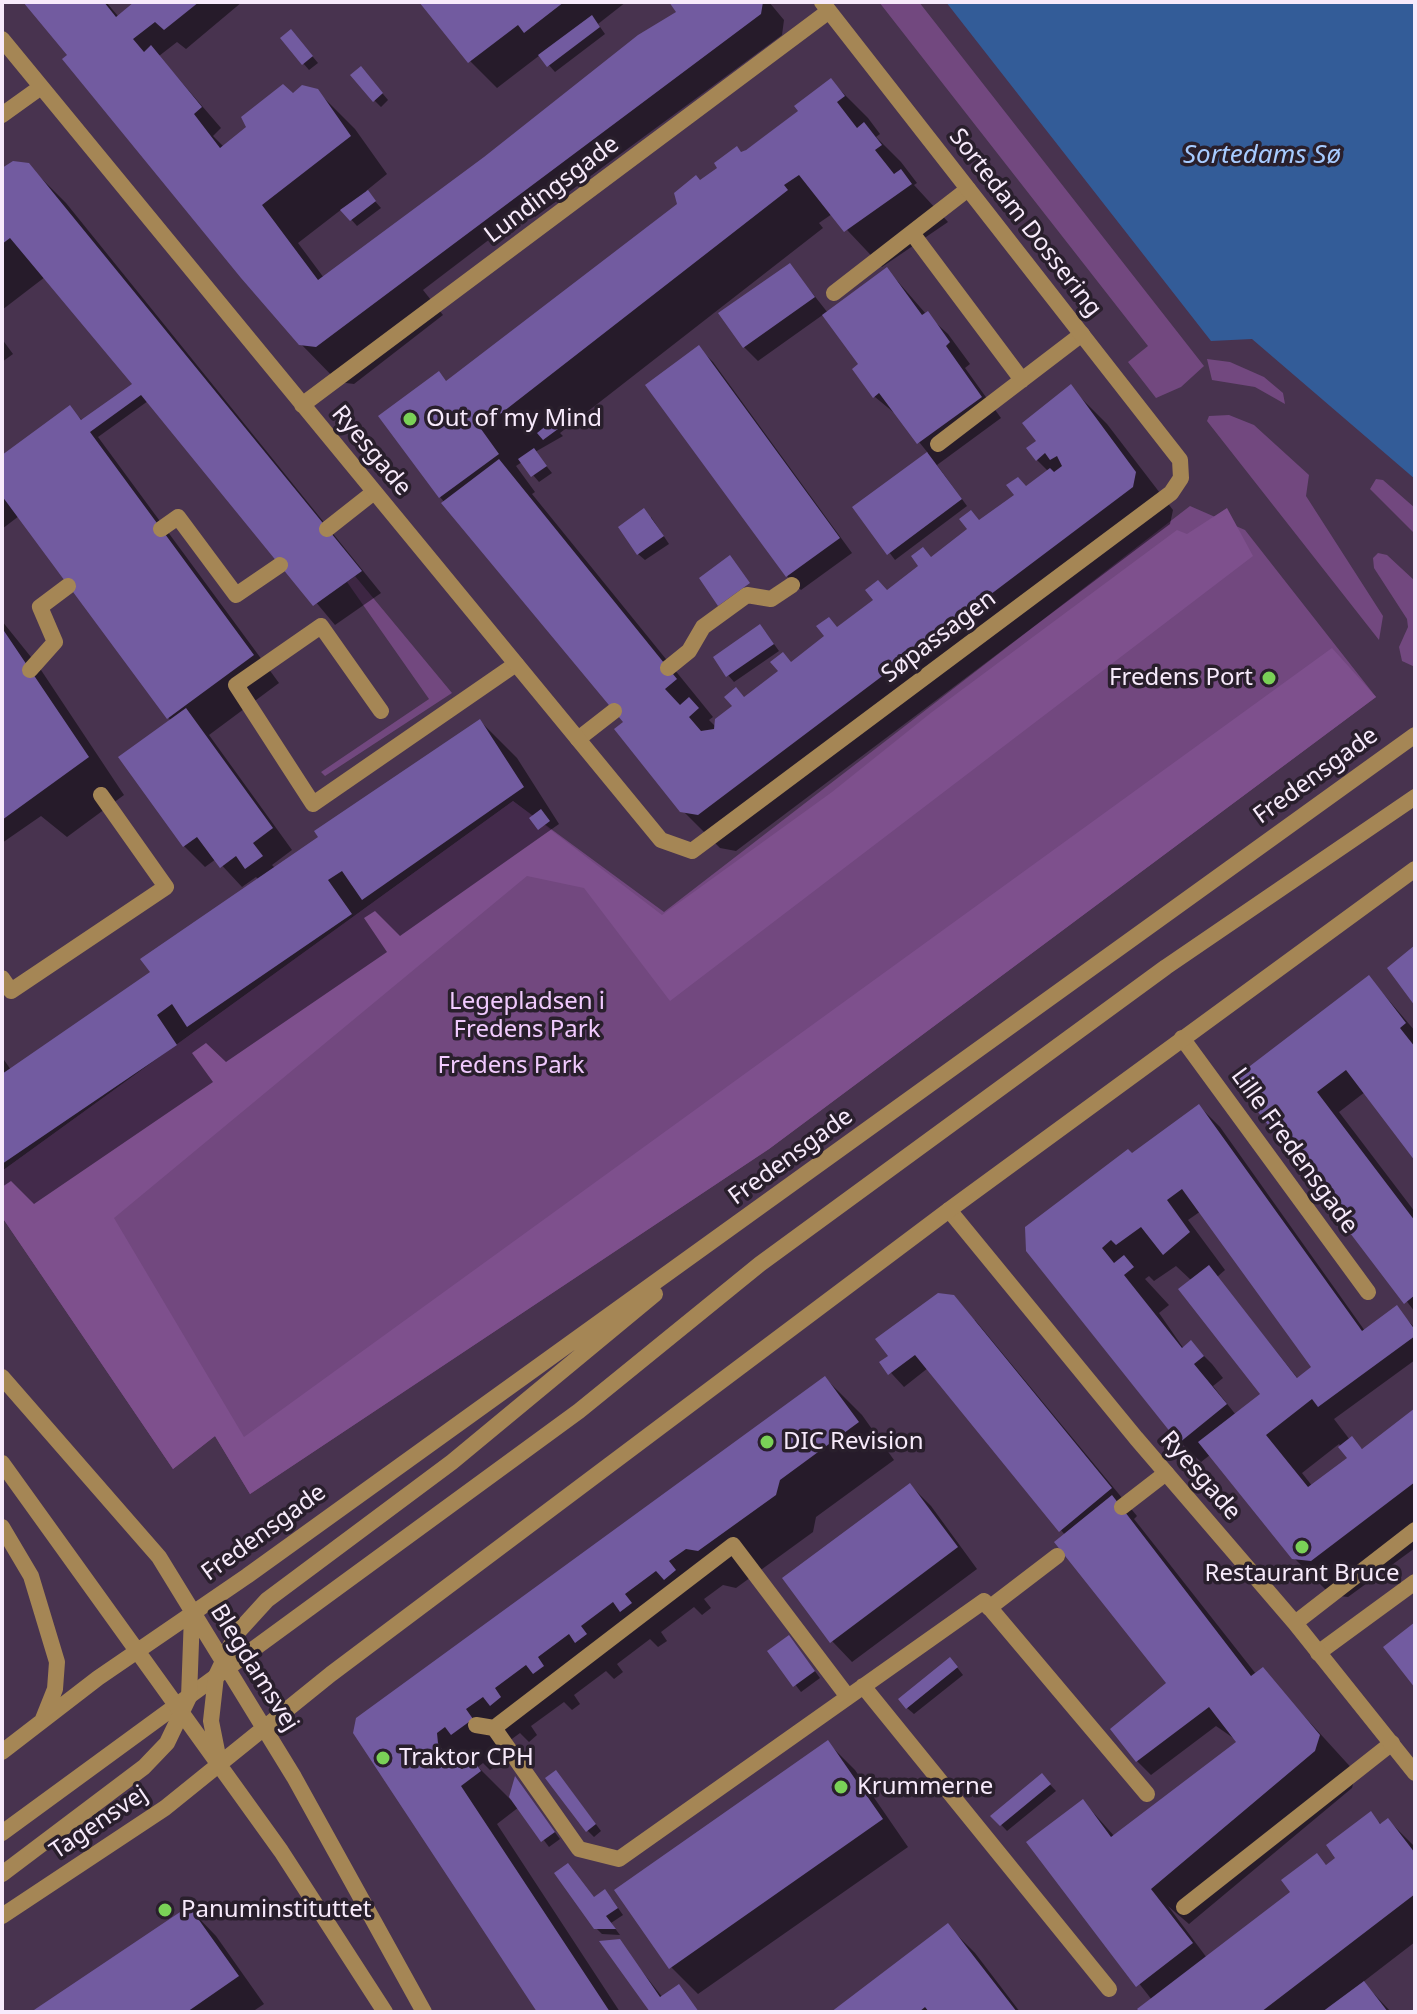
<!DOCTYPE html>
<html>
<head>
<meta charset="utf-8">
<style>
  body { margin:0 }
  #map { position:relative; width:1417px; height:2014px; overflow:hidden; background:#48334f; font-family:"Noto Sans",sans-serif }
  canvas { display:block }
  .frame { position:absolute; inset:0; border:4px solid #f7eafb; pointer-events:none }
</style>
</head>
<body>
<div id="map">
<canvas width="1417" height="2014"></canvas>
<div class="frame"></div>
</div>
<script>
const ctx = document.querySelector('canvas').getContext('2d');
ctx.lineJoin = 'round';
function fill(path, color) { ctx.fillStyle = color; ctx.fill(path, 'evenodd'); }
const poly = rows => new Path2D(rows.map(r => 'M' + r).join(''));
function trace(path, color, width, dash) { ctx.strokeStyle = color; ctx.lineWidth = width; ctx.lineCap = dash ? 'butt' : 'round'; ctx.setLineDash(dash || []); ctx.stroke(path); }
function drawText(font, color, halo, rows, align = 'center') {
  ctx.font = font + ' "Noto Sans",sans-serif'; ctx.lineWidth = 7; ctx.setLineDash([]); ctx.textBaseline = 'middle'; ctx.strokeStyle = halo; ctx.fillStyle = color; for (const [text, x, y, turn = 0] of rows) {
    ctx.save(); ctx.translate(x, y); ctx.rotate((+turn || 0) * Math.PI / 180); ctx.textAlign = isNaN(turn) ? turn : align; if (halo) ctx.strokeText(text, 0, 0); ctx.fillText(text, 0, 0); ctx.restore();
  }
}
fill(poly([
  [879,2,919,2,1204,366,1181,387,1156,398,1128,362,1148,346],
  [1207,359,1230,362,1264,377,1283,393,1285,404,1255,387,1212,380],
  [1229,415,1254,425,1309,475,1306,496,1383,616,1379,640,1207,421,1209,416],
  [1376,479,1383,480,1415,508,1415,534,1370,489],
  [1190,506,1245,530,1376,697,769,1149,250,1494,215,1436,173,1469,2,1217,2,1171,513,801,664,912],
  [1378,553,1387,555,1415,581,1415,667,1402,661,1399,647,1408,627,1407,619,1374,568,1373,558],
  [355,576,452,693,325,776,321,772,429,699,347,582]
]), '#72487f');
fill(poly([
  [1227,508,1253,556,670,1001,584,888,527,876,114,1218,244,1437,1332,648,1376,697,769,1149,250,1494,215,1436,173,1469,2,1217,2,1171,513,801,662,915,832,792,932,712,1177,530,1187,534]
]), '#7e508d');
fill(poly([
  [946,2,1415,2,1415,479,1252,339,1211,341]
]), '#335c98');
fill(poly([
  [26,2,106,2,118,16,136,2,242,2,186,49,177,42,159,56,221,128,213,136,224,147,293,95,317,91,355,129,387,174,366,191,381,208,357,226,342,209,298,243,324,278,679,12,671,2,769,2,784,20,782,35,535,217,528,210,423,290,443,315,354,384,338,382,301,344],
  [424,2,626,2,598,24,605,34,555,72,540,55,497,88,470,61],
  [297,38,318,63,309,70,303,63],
  [367,75,388,100,381,107,374,100],
  [831,81,868,118,880,134,876,137,901,162,917,183,914,185,948,222,882,267,832,214,819,223,823,228,560,433,563,436,535,452,552,473,539,482,522,462,516,466,535,492,532,494,713,717,709,720,716,727,744,699,1049,472,1037,460,1038,442,1070,387,1107,424,1173,510,1170,524,736,851,720,848,682,810,626,722,440,497,448,383,680,205,701,182,801,111],
  [28,165,66,203,381,593,335,625,148,401,98,437,279,683,209,735,292,850,272,865,276,869,480,721,517,758,559,824,400,936,375,911,364,918,387,952,226,1062,206,1043,192,1053,213,1082,34,1204,11,1181,2,1187,2,1057,11,1070,153,973,259,880,256,877,242,887,216,859,205,867,184,846,120,758,171,721,19,516,2,529,2,457,69,408,83,421,135,385,45,277,2,310,2,171],
  [790,265,828,313,887,269,926,314,948,334,970,364,965,368,1001,418,937,465,967,506,895,560,855,507,928,453,898,416,875,397,855,369,861,364,824,314,758,361,744,347],
  [2,339,13,354,2,362],
  [699,348,713,362,852,553,801,590,787,576],
  [651,517,669,544,645,560,638,554],
  [2,621,39,667,124,795,67,837,41,816,2,843],
  [766,633,779,651,734,682,728,675],
  [1369,977,1415,1031,1415,1158,1365,1092,1339,1112,1415,1212,1415,1312,1235,1079],
  [1199,1106,1220,1127,1365,1331,1396,1308,1415,1328,1415,1360,1334,1419,1350,1440,1364,1450,1415,1410,1415,1548,1348,1597,1331,1595,1294,1558,1210,1455,1201,1462,1180,1442,1028,1251,1140,1164],
  [1201,1211,1313,1366,1299,1380,1217,1277,1225,1270,1188,1220],
  [1176,1266,1192,1281,1262,1394,1236,1415,1213,1386,1223,1378,1212,1364,1191,1343,1184,1349,1159,1313,1169,1305,1145,1279,1149,1276,1154,1281],
  [1339,1444,1350,1459,1313,1487,1302,1473],
  [975,1320,1137,1516,1134,1519,1256,1674,1262,1670,1356,1773,1352,1788,1189,1924,1168,1906,1207,1958,1293,1892,1317,1856,1327,1866,1338,1858,1370,1814,1382,1825,1388,1820,1415,1847,1415,1942,1363,1982,1391,2012,1142,2012,1152,2000,1029,1843,1083,1801,1115,1837,1239,1742,1216,1726,1151,1775,1137,1761,1169,1684,1065,1535,928,1368,904,1387,882,1363],
  [825,1378,862,1415,894,1460,816,1517,813,1532,736,1588,723,1585,704,1599,711,1608,702,1615,694,1607,661,1632,667,1641,658,1647,650,1639,617,1664,623,1672,614,1679,606,1671,574,1695,580,1704,572,1710,564,1702,531,1726,537,1735,529,1742,520,1733,501,1747,509,1757,490,1770,483,1763,478,1767,511,1800,516,1780,560,1839,549,1847,519,1807,497,1824,620,2012,538,2012,355,1732],
  [910,1485,931,1506,977,1569,852,1662,832,1641],
  [795,1644,820,1678,801,1692,770,1652],
  [956,1666,963,1675,914,1714,907,1708],
  [828,1743,855,1770,908,1847,698,1994,671,1967],
  [1042,1776,1056,1791,1007,1831,993,1816],
  [562,1779,601,1831,594,1837,587,1830],
  [611,1898,623,1915,611,1923,620,1935,602,1934,595,1927,595,1899],
  [189,1908,216,1936,264,2004,252,2012,35,2012],
  [948,1926,975,1953,1020,2012,835,2012],
  [619,1942,663,1998,699,2012,652,2012]
]), '#0007');
fill(poly([
  [23,2,104,2,116,17,134,2,199,2,164,30,155,22,133,39,144,52,151,45,202,107,194,114,220,148,246,127,241,117,283,84,293,93,302,85,318,89,351,136,262,205,318,280,484,157,638,35,676,12,669,2,763,2,761,14,316,347,299,345,241,278,62,59,67,55],
  [419,2,564,2,524,33,518,25,468,63],
  [592,15,600,27,547,67,538,55],
  [291,29,313,56,302,65,280,38],
  [361,66,383,93,373,102,350,75],
  [831,78,845,96,837,102,857,128,864,122,882,145,875,150,894,174,901,169,912,184,844,232,799,175,784,185,788,190,481,429,499,454,439,498,378,416,439,371,446,381,677,204,674,193,696,175,700,180,717,168,714,163,737,146,741,152,746,150,798,111,794,106],
  [13,161,29,163,362,571,313,606,141,395,90,432,254,655,167,719,2,496,2,455,70,405,81,420,132,384,10,238,2,244,2,168],
  [368,190,376,201,350,221,340,210],
  [790,263,815,297,743,348,718,313],
  [887,267,922,315,928,311,950,342,946,346,982,397,917,444,879,393,873,398,852,369,858,364,822,315],
  [699,345,840,538,786,577,645,385],
  [1071,384,1136,472,1133,487,698,815,680,812,614,729,623,722,441,503,499,459,677,679,665,689,680,705,689,697,699,708,689,717,701,731,714,729,715,719,732,706,724,697,736,687,744,697,778,671,770,662,783,652,791,662,824,636,816,626,829,617,837,627,873,600,865,590,878,580,887,590,918,566,911,556,923,547,931,557,967,529,959,519,971,510,979,520,1014,495,1006,485,1018,477,1026,486,1050,468,1054,472,1062,466,1057,456,1050,460,1045,453,1036,461,1026,448,1036,441,1022,423],
  [552,421,558,429,543,440,537,433],
  [534,448,547,466,531,477,518,459],
  [927,452,962,499,887,555,852,507],
  [644,508,664,536,637,555,618,527],
  [730,555,750,583,718,606,699,578],
  [760,624,774,644,726,677,713,657],
  [2,628,89,757,2,820],
  [186,708,273,828,253,843,263,856,245,869,236,856,220,868,197,837,183,847,118,757],
  [480,719,524,787,362,900,342,871,328,880,352,914,187,1027,172,1004,157,1015,177,1045,2,1164,2,1074,150,972,140,959,318,837,314,831],
  [541,809,550,821,538,830,529,818],
  [1415,945,1415,1006,1387,968],
  [1369,975,1406,1023,1400,1028,1415,1047,1415,1161,1346,1070,1317,1092,1415,1221,1415,1295,1404,1304,1233,1079],
  [1199,1104,1362,1331,1397,1305,1415,1330,1415,1336,1318,1407,1312,1399,1266,1435,1308,1487,1347,1458,1338,1447,1352,1436,1362,1449,1415,1408,1415,1482,1311,1561,1292,1559,1198,1442,1260,1394,1178,1289,1209,1265,1297,1378,1311,1367,1182,1189,1167,1200,1190,1232,1163,1255,1141,1227,1116,1245,1111,1240,1102,1248,1114,1263,1124,1255,1134,1267,1124,1275,1182,1348,1191,1340,1204,1356,1194,1364,1227,1404,1179,1443,1026,1251,1025,1227,1128,1149,1132,1153],
  [938,1293,954,1295,1112,1488,1059,1532,915,1355,888,1375,879,1362,888,1356,875,1339],
  [825,1376,859,1422,780,1480,776,1495,698,1551,686,1549,669,1561,676,1570,664,1580,656,1571,625,1594,632,1603,620,1612,613,1602,581,1626,587,1634,575,1643,569,1634,538,1657,544,1666,533,1674,526,1665,495,1688,501,1697,490,1706,483,1697,466,1709,473,1719,451,1735,445,1727,437,1733,438,1743,450,1763,462,1769,474,1761,481,1771,461,1786,610,2012,537,2012,353,1733,356,1718],
  [910,1483,958,1547,830,1643,782,1578],
  [1112,1495,1251,1676,1263,1667,1320,1735,1315,1751,1151,1889,1193,1943,1136,1987,1026,1842,1083,1799,1111,1837,1236,1742,1209,1707,1136,1762,1110,1729,1166,1683,1054,1542],
  [1415,1622,1415,1688,1383,1647],
  [789,1635,815,1671,793,1687,767,1651],
  [950,1657,958,1667,906,1709,898,1699],
  [828,1740,883,1819,669,1969,614,1890],
  [556,1770,596,1824,586,1832,545,1778],
  [1042,1773,1051,1784,1000,1826,990,1816],
  [515,1776,555,1832,541,1842,509,1797],
  [1371,1811,1380,1824,1388,1818,1415,1853,1415,1894,1261,2012,1140,2012,1137,2009,1290,1892,1281,1880,1317,1853,1326,1865,1335,1858,1326,1845],
  [568,1863,594,1897,605,1889,618,1908,606,1916,616,1929,594,1929,554,1873],
  [189,1906,239,1976,187,2012,31,2012],
  [948,1923,1017,2012,929,2012,925,2007,919,2012,831,2012],
  [620,1939,660,1997,679,1984,699,2012,650,2012,599,1941],
  [1364,1981,1388,2012,1322,2012]
]), '#725ba0');
trace(poly([
  [912,233,1022,380],
  [834,293,968,189],
  [938,444,1082,334],
  [161,529,178,517,236,595,280,565],
  [327,529,374,492],
  [668,668,689,651,703,627,747,595,771,599,792,585],
  [30,670,55,642,40,607,68,586],
  [381,711,321,626,236,685,313,804,516,664],
  [578,739,614,711],
  [2,978,11,991,166,887,101,795],
  [1182,1038,1368,1292],
  [1122,1507,1166,1473],
  [989,1608,1057,1556],
  [1318,1653,1415,1582],
  [863,1686,1109,1989],
  [476,1725,494,1728,733,1545,848,1697],
  [494,1728,579,1849,619,1859,984,1601,1147,1794],
  [2,1833,579,1411,760,1264,1166,967,1415,797],
  [1184,1907,1392,1743]
]), '#a58655', 16);
trace(poly([
  [2,39,661,840,692,851,1171,493,1181,478,1180,460,822,2],
  [2,115,41,87],
  [302,405,829,11],
  [949,1210,1136,1438,1295,1623,1415,1773],
  [1295,1623,1415,1530]
]), '#a58655', 16);
trace(poly([
  [2,1377,159,1557,294,1777,424,2012],
  [2,1463,281,1851,385,2012],
  [2,1527,31,1576,57,1662,55,1689,43,1719],
  [2,1752,98,1678,247,1576,1415,735],
  [220,1766,211,1721,216,1676,236,1634,267,1600,452,1462,655,1294],
  [2,1874,144,1767,167,1743,189,1697,192,1615],
  [2,1916,165,1808,331,1674,949,1210,1415,869]
]), '#a58655', 16);
for (const [x, y, r, color] of [
  [410,419,8,"#7ad157"],
  [1269,678,8,"#7ad157"],
  [767,1442,8,"#7ad157"],
  [1302,1547,8,"#7ad157"],
  [383,1758,8,"#7ad157"],
  [841,1787,8,"#7ad157"],
  [165,1910,8,"#7ad157"]
]) { const dot = new Path2D(); dot.arc(x, y, r, 0, 2 * Math.PI); ctx.fillStyle = color; ctx.fill(dot); trace(dot, '#291f2c', 3); }
drawText('24px', '#f7eafb', '#291f2c', [
  ["Lundingsgade",552,190,-37],
  ["Sortedam Dossering",1025,223,52],
  ["Ryesgade",371,451,50],
  ["Søpassagen",939,637,-37],
  ["Fredensgade",1316,776,-36],
  ["Lille Fredensgade",1294,1151,54],
  ["Fredensgade",791,1157,-36],
  ["Ryesgade",1200,1476,49],
  ["Fredensgade",264,1533,-36],
  ["Blegdamsvej",254,1668,58],
  ["Tagensvej",99,1823,-34]
]);
drawText('24px', '#f7eafb', '#291f2c', [
  ["Out of my Mind",426,419],
  ["Fredens Port",1253,678,"right"],
  ["DIC Revision",783,1442],
  ["Restaurant Bruce",1302,1574,"center"],
  ["Traktor CPH",399,1758],
  ["Krummerne",857,1787],
  ["Panuminstituttet",181,1910]
], 'left');
drawText('24px', '#f1cafe', '#291f2c', [
  ["Legepladsen i",527,1002],
  ["Fredens Park",527,1030],
  ["Fredens Park",511,1066]
]);
drawText('italic 26px', '#a7cbff', '#291f2c', [
  ["Sortedams Sø",1262,156]
]);
</script>
</body>
</html>
